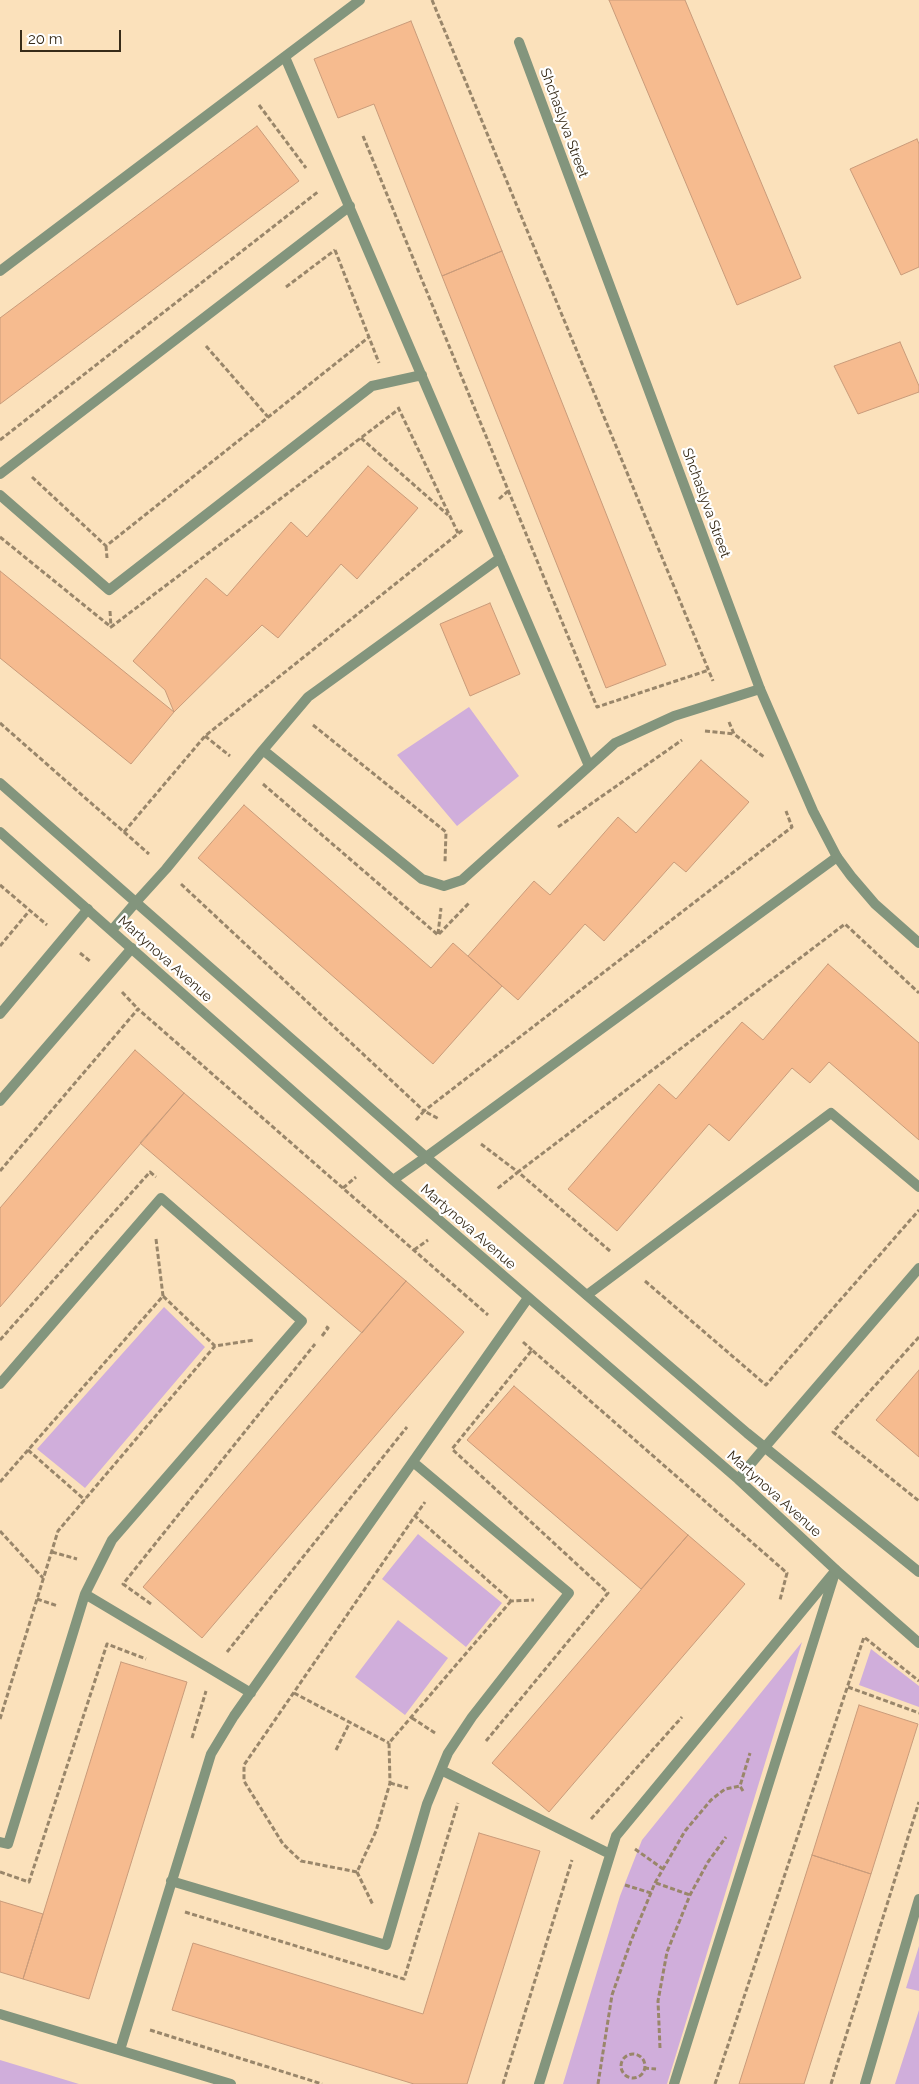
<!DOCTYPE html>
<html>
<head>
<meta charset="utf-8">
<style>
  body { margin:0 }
  #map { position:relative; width:919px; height:2084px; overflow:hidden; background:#fbe1bb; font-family:Raleway,sans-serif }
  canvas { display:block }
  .scale { position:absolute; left:20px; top:30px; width:101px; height:22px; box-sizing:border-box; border:2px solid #372b18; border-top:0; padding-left:6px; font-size:15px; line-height:18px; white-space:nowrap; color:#372b18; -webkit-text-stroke:4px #fff; paint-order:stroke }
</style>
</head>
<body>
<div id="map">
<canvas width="919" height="2084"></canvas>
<div class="scale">20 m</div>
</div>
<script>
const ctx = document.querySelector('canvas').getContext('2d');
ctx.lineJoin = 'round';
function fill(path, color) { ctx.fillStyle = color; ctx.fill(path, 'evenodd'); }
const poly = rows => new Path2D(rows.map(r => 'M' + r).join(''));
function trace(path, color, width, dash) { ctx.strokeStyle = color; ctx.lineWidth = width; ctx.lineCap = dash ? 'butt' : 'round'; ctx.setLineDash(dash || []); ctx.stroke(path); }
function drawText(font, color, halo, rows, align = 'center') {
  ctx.font = font + ' Raleway,sans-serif'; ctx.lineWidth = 4.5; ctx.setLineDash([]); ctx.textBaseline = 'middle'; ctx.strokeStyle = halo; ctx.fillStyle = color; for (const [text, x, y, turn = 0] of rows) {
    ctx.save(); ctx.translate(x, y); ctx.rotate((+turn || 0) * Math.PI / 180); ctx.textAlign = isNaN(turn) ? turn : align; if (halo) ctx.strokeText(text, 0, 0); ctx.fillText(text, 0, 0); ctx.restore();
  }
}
fill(poly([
  [469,707,519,776,457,826,397,755],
  [164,1307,205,1347,85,1488,37,1449],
  [418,1534,502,1603,466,1647,382,1579],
  [398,1620,448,1658,405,1715,355,1677],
  [802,1642,667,2084,563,2084,620,1896,642,1840],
  [871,1649,919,1686,919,1707,859,1685],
  [919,1946,919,1991,906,1988],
  [919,2010,919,2084,895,2084],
  [0,2060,79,2084,0,2084]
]), '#d0aedb');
const building = poly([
  [609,0,685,0,801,278,737,305,609,0],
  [411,21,502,251,442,276,374,104,338,118,314,59,411,21],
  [257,126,299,181,0,404,0,318,257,126],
  [917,139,919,144,919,267,901,275,850,169,917,139],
  [502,251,666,665,606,688,442,276,502,251],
  [900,342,919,386,919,392,858,414,834,366,900,342],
  [368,466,418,508,357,579,341,564,278,638,262,625,174,712,165,690,133,661,206,578,227,596,291,522,307,537,368,466],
  [0,571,174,712,131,764,0,658,0,571],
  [490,603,520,674,470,696,440,624,490,603],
  [701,760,749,802,686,872,674,862,604,941,585,924,518,1000,468,956,534,881,550,895,618,817,636,833,701,760],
  [244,805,431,968,453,943,502,986,433,1064,198,858,244,805],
  [828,964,919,1043,919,1140,829,1062,810,1083,792,1068,729,1141,709,1124,617,1231,568,1189,659,1084,676,1099,742,1022,763,1040,828,964],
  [135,1050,184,1093,0,1307,0,1208,135,1050],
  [184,1093,406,1281,362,1333,140,1143,184,1093],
  [406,1281,464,1332,202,1638,143,1587,406,1281],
  [919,1370,919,1457,876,1420,919,1370],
  [514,1386,688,1535,641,1589,467,1440,514,1386],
  [688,1535,745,1584,549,1812,492,1763,688,1535],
  [121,1662,187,1682,89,1999,23,1979,121,1662],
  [859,1705,918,1724,871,1874,812,1855,859,1705],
  [479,1833,540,1851,467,2084,414,2084,172,2010,193,1943,423,2014,479,1833],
  [812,1855,871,1874,804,2084,739,2084,812,1855],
  [0,1901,43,1914,23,1979,0,1972,0,1901]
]);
fill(building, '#f6bb8f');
trace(building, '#c99b7a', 1);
trace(poly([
  [432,0,713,681],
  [259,105,306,168],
  [363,136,597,707,709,670],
  [335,250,379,363],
  [286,287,335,250],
  [206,346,268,417],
  [398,407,458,533],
  [361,438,448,515],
  [0,440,319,191],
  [32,477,106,546,369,337],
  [499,499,508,491],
  [0,537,111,627,399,409],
  [106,546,107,558],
  [110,611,111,627],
  [729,722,734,734,764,757],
  [0,723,149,854],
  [313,725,446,832,445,862],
  [705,731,734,734],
  [205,736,230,756],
  [263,784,438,935,470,902],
  [558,827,682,740],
  [124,832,205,736,464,529],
  [181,884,424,1111,792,827,786,811],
  [0,885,47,925],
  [438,934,441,908],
  [0,946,30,910],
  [80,953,91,962],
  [122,992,138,1009],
  [416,1120,424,1111,439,1119],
  [481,1144,518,1172,497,1189],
  [0,1171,138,1009,488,1315],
  [343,1188,356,1177],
  [156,1239,163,1296],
  [414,1250,428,1240],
  [610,1251,518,1172,845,924,919,993],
  [645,1281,766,1385,919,1210],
  [322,1336,328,1328,324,1325],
  [919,1337,833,1432,919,1501],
  [0,1340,150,1172,156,1177],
  [523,1342,532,1350],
  [28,1450,85,1500],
  [0,1482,163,1296,215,1346],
  [415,1516,425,1502],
  [0,1531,43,1578],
  [52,1552,77,1559],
  [37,1599,58,1606],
  [511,1601,389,1743,390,1783,376,1831,357,1872,301,1861,283,1844,244,1781,244,1765,415,1516,511,1601,534,1600],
  [151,1604,123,1584,315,1344],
  [227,1652,407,1427],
  [848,1687,919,1713],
  [294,1693,389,1743],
  [412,1718,435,1733],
  [0,1719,58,1531,215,1346,254,1340],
  [192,1738,206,1691],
  [486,1741,608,1593,452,1449,532,1350,787,1573,780,1600],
  [336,1750,350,1722],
  [390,1783,408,1788],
  [743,1791,740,1786,750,1753],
  [591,1819,682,1717],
  [635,1849,663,1869],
  [0,1872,29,1882,107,1644,146,1659],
  [357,1872,373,1905],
  [656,1883,690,1895],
  [625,1885,651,1893],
  [185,1912,404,1979,458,1803],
  [150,2030,322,2084],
  [660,2048,658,2001,667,1952,690,1895,708,1862,726,1837],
  '621 2066a12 12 0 1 1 24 0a12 12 0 1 1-24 0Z',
  [644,2068,656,2069],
  [503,2084,572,1860],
  [598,2084,612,1995,631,1941,655,1883,685,1831,711,1800,725,1789,740,1786],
  [715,2084,864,1637,919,1681],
  [831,2084,919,1802]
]), '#99866a', 3, [5, 2.5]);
trace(poly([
  [285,57,589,766],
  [0,271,360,0],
  [0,474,350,206],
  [0,495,109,590,372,386,422,375],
  [263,750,308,697,500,558],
  [136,902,166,869,263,750,422,879,444,886,462,880,615,743,674,716,760,689],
  [0,1014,88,909],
  [0,1101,132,948],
  [426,1157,837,857],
  [587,1295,831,1113,919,1187],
  [0,1384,161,1198,302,1321,112,1540,85,1594,8,1844,0,1842],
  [765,1447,919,1268],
  [85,1594,251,1693],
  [441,1770,610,1854],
  [171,1881,386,1945,427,1804,448,1753,472,1717,569,1593,413,1462],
  [0,2014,231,2084],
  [120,2050,211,1754,234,1716,528,1298],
  [539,2084,616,1836,836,1570],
  [674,2084,834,1576],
  [865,2084,919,1899]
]), '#83957d', 10);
trace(poly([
  [519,42,760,689,813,811,837,857,851,876,875,904,919,943],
  [0,783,426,1157,747,1433,919,1572],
  [0,832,393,1180,738,1479,836,1570,919,1643],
  [112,930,136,902],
  [393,1180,426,1157],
  [738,1479,765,1447]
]), '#83957d', 10);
drawText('14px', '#372b18', '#fff', [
  ["Shchaslyva Street",564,123,70],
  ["Shchaslyva Street",706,503,70],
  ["Martynova Avenue",165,959,42],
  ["Martynova Avenue",468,1227,41],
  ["Martynova Avenue",774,1494,42]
]);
</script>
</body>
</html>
